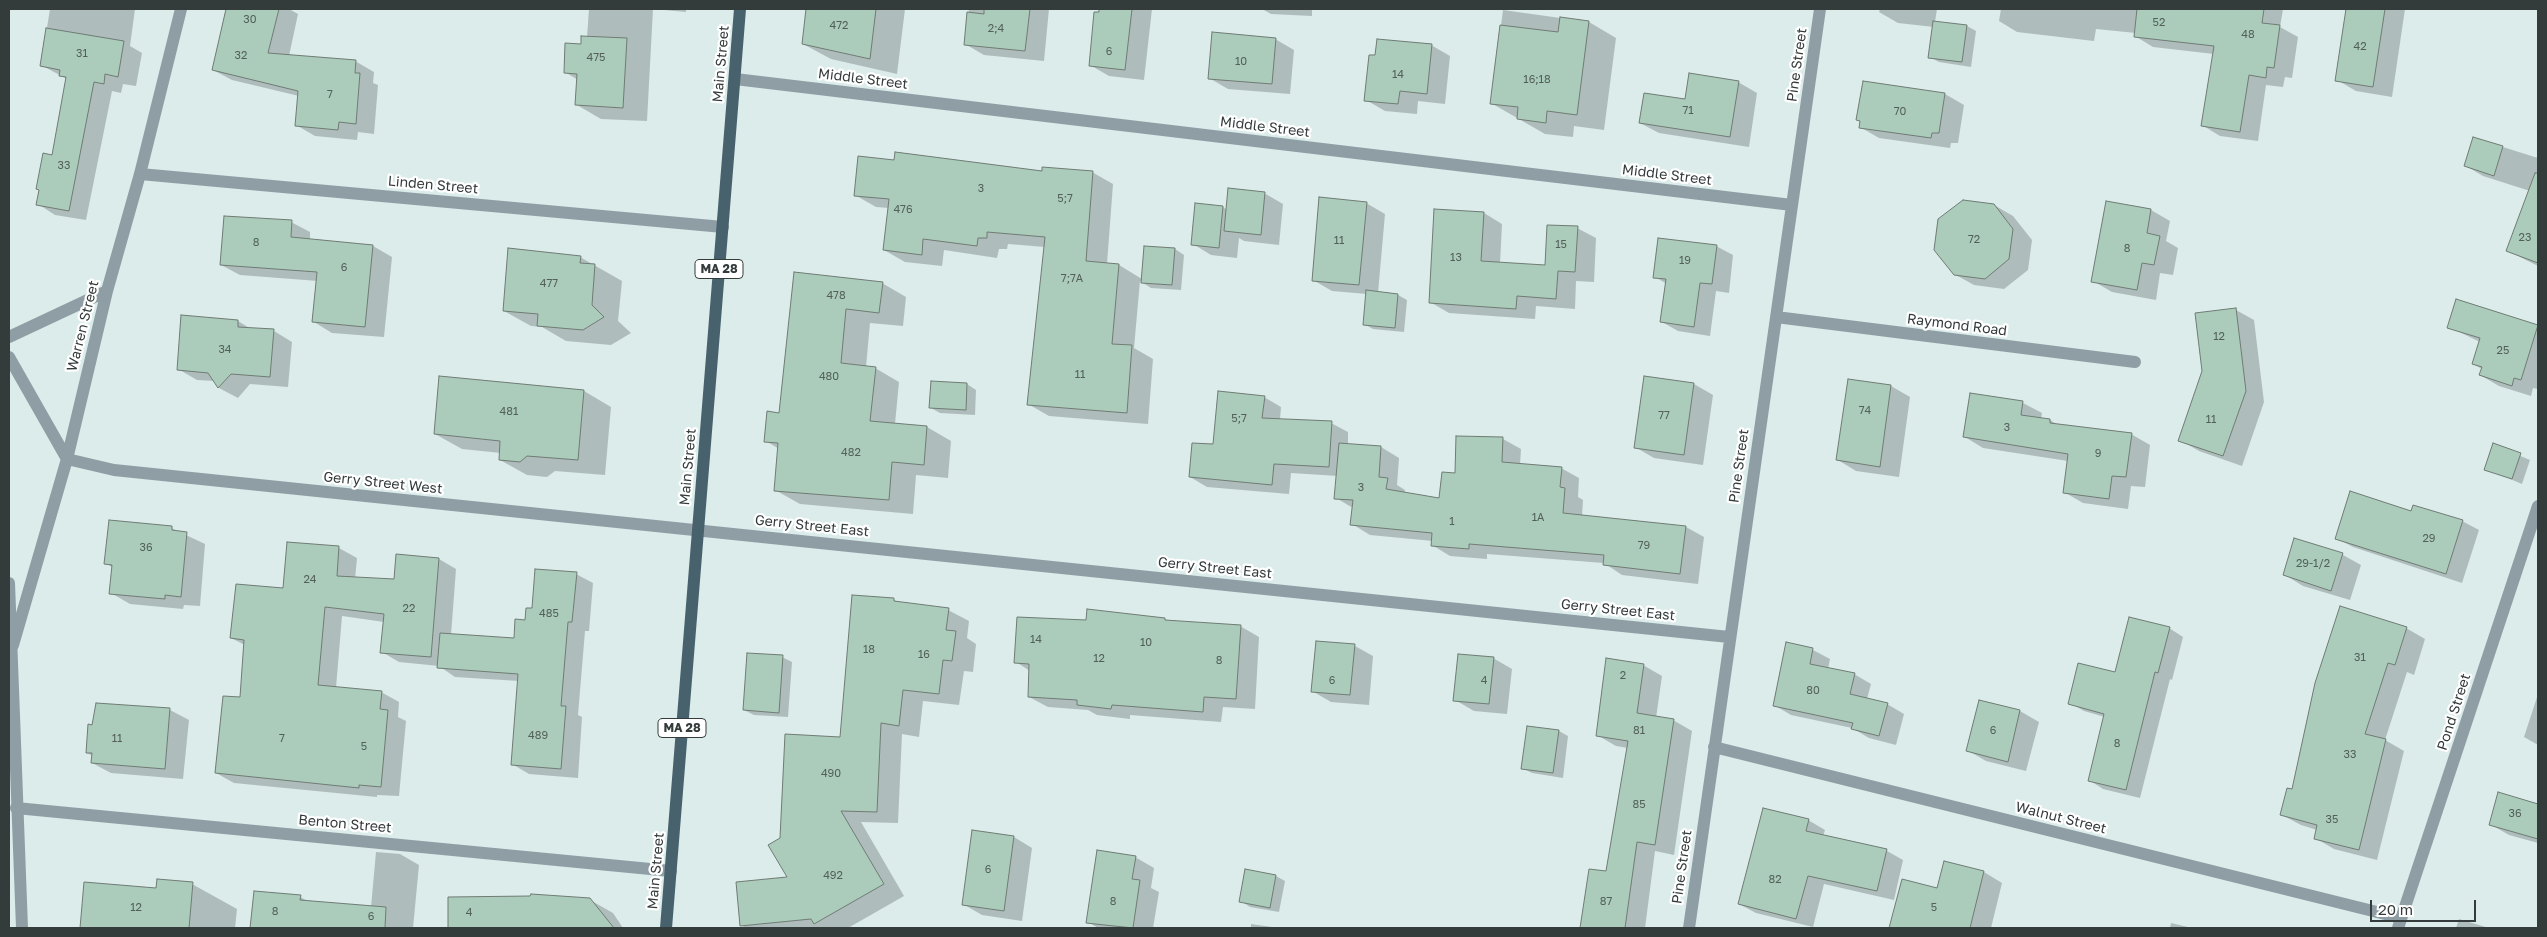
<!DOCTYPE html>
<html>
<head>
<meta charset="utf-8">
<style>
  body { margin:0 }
  #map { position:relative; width:2547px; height:937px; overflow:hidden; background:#dbeceb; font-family:"Golos Text",sans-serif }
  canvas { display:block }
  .frame { position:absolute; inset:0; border:10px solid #343b3b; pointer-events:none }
  .scale { position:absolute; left:2370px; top:900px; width:106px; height:22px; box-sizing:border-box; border:2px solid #343b3b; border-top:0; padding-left:6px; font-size:15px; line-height:18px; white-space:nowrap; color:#343b3b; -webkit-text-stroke:4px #fff; paint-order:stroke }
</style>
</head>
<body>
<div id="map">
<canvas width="2547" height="937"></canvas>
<div class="frame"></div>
<div class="scale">20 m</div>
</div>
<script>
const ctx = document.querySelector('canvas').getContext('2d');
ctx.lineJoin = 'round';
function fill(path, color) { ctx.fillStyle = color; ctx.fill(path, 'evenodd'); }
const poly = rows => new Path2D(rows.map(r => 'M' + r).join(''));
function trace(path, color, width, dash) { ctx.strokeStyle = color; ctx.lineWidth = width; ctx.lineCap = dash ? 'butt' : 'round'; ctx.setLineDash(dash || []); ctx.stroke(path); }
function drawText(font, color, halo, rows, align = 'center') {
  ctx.font = font + ' "Golos Text",sans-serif'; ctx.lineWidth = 4.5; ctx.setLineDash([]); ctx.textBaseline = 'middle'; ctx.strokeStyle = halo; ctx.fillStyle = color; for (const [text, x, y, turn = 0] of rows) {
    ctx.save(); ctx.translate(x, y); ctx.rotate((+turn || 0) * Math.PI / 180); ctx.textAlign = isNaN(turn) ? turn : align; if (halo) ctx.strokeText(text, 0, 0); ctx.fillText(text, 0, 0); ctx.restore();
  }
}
fill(poly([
  [50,9,135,9,130,46,142,53,136,86,123,84,121,93,112,91,86,220,55,215,38,204,53,156,67,79,41,65],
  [228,9,289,9,298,14,289,56,355,61,374,72,373,83,378,85,374,134,358,132,357,140,315,136,296,125,299,96,232,80,213,70],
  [589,9,686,9,686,12,653,9,647,121,601,119,577,105,578,80,565,72,587,37],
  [807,9,905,9,897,74,831,59,803,44],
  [969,9,1049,9,1044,61,984,55,965,44],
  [1101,9,1152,9,1144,80,1109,76,1090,65],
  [1262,9,1312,9,1312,16,1271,14],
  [1880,9,1937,9,1935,22,1967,26,1976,31,1971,67,1939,62,1930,57,1934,27,1898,23,1879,12],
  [2001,9,2283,9,2280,27,2298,37,2292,78,2285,77,2283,87,2266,85,2258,141,2220,136,2202,125,2214,54,2153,47,2135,36,2136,33,2096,29,2094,41,2017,32,1999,21],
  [2347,9,2405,9,2392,97,2356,91,2337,80],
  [1503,10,1589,22,1616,38,1604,130,1574,126,1573,137,1545,134,1491,103],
  [1275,39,1294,50,1290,94,1228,89,1209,78],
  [1431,45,1450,56,1445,104,1418,101,1417,114,1385,111,1366,100],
  [1738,82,1757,93,1749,147,1659,133,1640,123],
  [1864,82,1945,94,1964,105,1958,143,1951,143,1950,148,1879,138,1860,127],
  [2474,138,2538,158,2538,266,2508,251,2530,191,2483,176,2466,166],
  [895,161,1043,172,1092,172,1113,184,1107,264,1119,265,1142,279,1175,249,1184,255,1181,290,1151,288,1140,281,1134,348,1153,359,1148,424,1049,416,1028,404,1045,247,1008,244,1007,249,999,249,997,258,944,250,942,266,905,262,884,250,889,208,876,207,855,195],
  [1264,193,1283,204,1279,245,1244,241,1239,238,1237,258,1211,255,1193,244,1223,207,1227,210],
  [2107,202,2151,210,2170,221,2166,241,2178,248,2173,275,2160,273,2156,300,2112,292,2093,281],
  [1366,203,1385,214,1378,293,1398,295,1407,300,1404,332,1373,329,1364,324,1367,294,1332,291,1313,280],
  [1994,205,2013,216,2032,240,2028,270,2004,289,1974,285,1954,274],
  [1484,213,1502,224,1500,264,1546,266,1577,228,1596,238,1594,282,1576,281,1575,309,1536,306,1535,319,1449,313,1430,302],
  [291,222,310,232,310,240,373,246,392,257,384,337,332,333,314,322,318,281,240,275,221,265],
  [1716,246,1733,255,1729,293,1716,291,1710,336,1678,331,1662,322,1667,284,1655,277],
  [580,257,622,281,618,321,631,333,611,345,566,341,542,327,531,326,504,311],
  [795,274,882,283,906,297,903,326,870,323,866,367,875,368,899,382,895,424,927,427,951,441,948,478,916,475,913,514,800,504,775,490,779,449,766,441,780,414],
  [2457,301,2538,327,2538,389,2533,388,2531,396,2499,386,2480,375,2482,369,2473,364,2480,342,2449,327],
  [2236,310,2254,320,2264,402,2242,466,2199,451,2180,440,2203,371],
  [238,321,251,329,274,331,292,342,288,387,250,384,238,398,219,388,215,381,197,380,178,369],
  [1645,377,1694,384,1713,395,1703,465,1654,458,1635,447],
  [932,382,967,384,976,390,975,415,940,413,931,408],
  [1891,386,1910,397,1899,477,1856,471,1838,460],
  [584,391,611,407,605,475,555,471,547,477,527,475,500,460,501,453,462,449,435,434],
  [1971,395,2023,403,2042,413,2041,419,2050,420,2058,425,2131,434,2150,445,2145,487,2131,486,2128,509,2083,503,2064,492,2068,461,1983,448,1965,437],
  [1264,397,1281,407,1280,420,1331,423,1348,432,1348,445,1381,447,1399,458,1397,485,1405,490,1405,494,1440,500,1456,475,1503,439,1521,449,1520,465,1561,468,1579,478,1578,497,1583,500,1582,516,1686,527,1704,537,1698,584,1622,575,1604,563,1487,554,1487,559,1450,556,1432,545,1433,541,1370,535,1352,524,1353,508,1336,498,1338,476,1291,473,1289,494,1207,487,1190,477,1214,446],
  [2494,445,2530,460,2522,484,2486,469],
  [2462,521,2479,530,2462,583,2353,547,2336,538],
  [171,528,205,544,200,606,184,605,183,609,130,604,111,593,113,568,106,563],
  [2295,540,2343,555,2361,565,2350,600,2303,586,2285,575],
  [288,543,339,548,357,558,355,579,395,581,439,559,456,569,451,635,515,639,533,610,576,574,593,583,589,631,585,631,578,715,582,717,578,778,529,774,512,764,519,681,455,677,439,666,399,662,382,652,384,622,342,616,336,688,381,692,399,702,398,717,406,721,399,796,377,795,377,797,234,783,216,773,241,698,245,645,231,638,284,589],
  [853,596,894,600,900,603,948,610,969,621,967,638,976,644,973,672,964,671,959,705,923,701,919,737,902,734,898,823,861,822,904,896,848,928,746,928,741,925,789,878,782,839,841,738],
  [1165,619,1169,622,1240,626,1259,637,1255,709,1223,707,1221,722,1130,715,1130,719,1097,715,1088,710,1048,707,1029,697,1030,671,1016,662,1087,621],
  [2169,628,2183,637,2172,680,2170,679,2140,798,2103,789,2089,780,2105,717,2084,711,2070,703,2116,674],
  [2406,628,2425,639,2414,675,2407,672,2385,740,2404,751,2377,860,2334,849,2315,838,2317,830,2301,825,2282,815,2293,791],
  [1787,644,1813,650,1830,659,1828,669,1854,674,1871,684,1867,699,1887,704,1904,714,1896,745,1869,738,1852,728,1791,715,1774,705],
  [1355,646,1373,656,1369,705,1331,702,1312,691],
  [782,657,792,662,788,717,754,715,744,710],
  [1493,658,1512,669,1507,714,1474,711,1455,700],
  [1643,665,1662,676,1656,718,1673,720,1692,731,1674,855,1655,851,1645,928,1583,928,1607,873,1628,748,1616,746,1597,735],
  [2538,694,2538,745,2524,737],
  [1980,701,2020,711,2039,722,2026,771,1986,761,1967,750],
  [97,704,170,710,189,720,183,779,111,773,92,763,93,756,87,753],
  [1559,731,1568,736,1563,778,1532,773,1522,768],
  [2499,793,2538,805,2538,843,2509,835,2490,824],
  [1808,820,1825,830,1823,836,1887,851,1903,860,1894,900,1824,884,1813,927,1756,913,1739,904],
  [1014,837,1032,848,1022,921,982,915,963,904],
  [376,852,400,854,419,865,413,928,251,928,255,892,300,897,310,902,371,907],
  [1135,857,1154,868,1151,888,1159,892,1153,928,1098,928,1088,922],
  [1246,870,1276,876,1285,881,1279,912,1250,907,1241,901],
  [1984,872,2002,883,1991,928,1890,928,1903,880,1938,890],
  [85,884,157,890,192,884,237,909,235,928,81,928],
  [449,898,590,900,613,913,623,928,449,928],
  [2459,919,2489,928,2456,928],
  [2171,923,2192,928,2170,928],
  [1251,924,1279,928,1251,928]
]), '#0003');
const building = poly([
  [226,9,279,9,268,53,356,60,355,73,360,73,356,124,339,122,338,130,295,126,298,91,212,70,226,9],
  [806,9,876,9,870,59,802,44,806,9],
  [984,9,1030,9,1025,51,964,45,967,12,984,14,984,9],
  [1099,9,1132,9,1125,70,1089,66,1094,12,1099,12,1099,9],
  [2137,9,2264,9,2262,23,2280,25,2274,68,2267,67,2266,78,2249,75,2240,132,2201,126,2214,46,2134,37,2137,9],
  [2346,9,2385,9,2373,87,2335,81,2346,9],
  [1560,17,1589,21,1577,115,1547,111,1546,123,1517,119,1518,107,1490,104,1500,25,1558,32,1560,17],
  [1933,21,1967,25,1962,62,1928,58,1933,21],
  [46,28,124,41,118,77,105,74,104,84,94,82,69,211,36,205,39,190,36,189,43,153,52,155,66,77,59,76,60,70,40,66,46,28],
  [1212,32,1276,38,1272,84,1208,79,1212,32],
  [581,36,627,38,623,108,575,105,577,74,564,73,565,43,581,44,581,36],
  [1377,39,1432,44,1427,94,1400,91,1398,104,1364,101,1369,55,1375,55,1377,39],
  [1689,73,1739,81,1730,137,1639,123,1644,93,1685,99,1689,73],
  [1863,81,1945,93,1939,133,1932,133,1931,138,1859,128,1860,121,1856,120,1863,81],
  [2473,137,2503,146,2494,176,2464,166,2473,137],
  [895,152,1042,171,1042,167,1093,171,1086,261,1119,264,1112,344,1132,345,1127,413,1027,405,1045,237,987,232,987,238,978,238,977,246,923,239,922,255,883,250,889,199,854,196,858,156,894,160,895,152],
  [2535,173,2538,173,2538,263,2506,251,2535,173],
  [1228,188,1265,192,1261,235,1224,231,1228,188],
  [1319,197,1367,202,1359,285,1312,281,1319,197],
  [1963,200,1994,204,2013,229,2009,259,1985,279,1954,275,1934,250,1938,219,1963,200],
  [2106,201,2151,209,2147,233,2160,236,2154,265,2142,263,2137,290,2091,282,2106,201],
  [1195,203,1223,206,1219,248,1191,245,1195,203],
  [1434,209,1484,212,1481,261,1545,265,1547,225,1578,226,1575,272,1558,271,1556,299,1517,296,1516,309,1429,303,1434,209],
  [224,216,292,220,291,237,373,245,365,327,312,322,317,272,220,265,224,216],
  [1658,238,1717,245,1712,284,1700,283,1694,327,1660,322,1666,279,1653,278,1658,238],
  [1144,246,1175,248,1172,285,1141,283,1144,246],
  [508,248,581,256,580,263,595,264,592,305,604,317,583,330,537,326,538,314,503,311,508,248],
  [794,272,883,282,879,313,846,309,841,363,876,367,870,421,927,426,924,465,892,462,889,500,774,491,778,443,764,442,767,411,779,413,794,272],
  [1366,290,1398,294,1395,328,1363,325,1366,290],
  [2456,299,2538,325,2521,380,2514,378,2512,386,2479,375,2482,367,2472,364,2480,338,2447,328,2456,299],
  [2236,308,2246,391,2223,456,2178,441,2202,371,2195,313,2236,308],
  [181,315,238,320,238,327,274,329,270,377,231,374,218,388,208,373,177,370,181,315],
  [439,376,584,390,578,460,527,456,520,462,499,460,500,441,434,434,439,376],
  [1644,376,1694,383,1684,455,1634,448,1644,376],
  [1848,379,1891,385,1880,467,1836,460,1848,379],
  [931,381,967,383,966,410,929,408,931,381],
  [1218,391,1265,396,1262,418,1332,421,1329,467,1274,464,1272,485,1189,477,1192,443,1213,444,1218,391],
  [1970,393,2023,401,2021,415,2050,419,2050,423,2132,433,2126,477,2112,476,2109,499,2063,493,2068,454,1963,437,1970,393],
  [1456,436,1503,437,1502,462,1562,467,1560,487,1565,488,1563,513,1686,526,1680,574,1603,565,1604,555,1469,544,1469,549,1431,546,1432,533,1350,525,1353,500,1334,499,1339,443,1381,446,1379,477,1388,478,1386,489,1439,498,1442,472,1455,473,1456,436],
  [2493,443,2521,453,2512,479,2484,470,2493,443],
  [2350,491,2411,511,2413,505,2463,520,2446,574,2335,539,2350,491],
  [109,520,172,526,172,530,187,532,181,597,165,595,165,599,109,594,112,565,104,564,109,520],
  [2294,538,2343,553,2331,591,2283,575,2294,538],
  [287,542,339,546,337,576,394,579,396,554,439,558,431,657,380,653,384,614,325,607,318,685,382,691,380,709,388,710,381,787,359,785,359,788,215,773,223,696,240,697,244,640,230,638,236,584,283,588,287,542],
  [535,569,577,572,572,622,568,622,561,706,566,706,561,769,511,765,518,674,437,668,440,633,514,638,515,619,525,620,526,608,532,608,535,569],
  [852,595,894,598,894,601,949,608,946,630,956,631,952,661,943,660,939,694,903,690,899,726,881,723,877,812,841,811,884,884,814,924,811,919,740,926,736,882,787,877,768,845,780,838,785,734,840,737,852,595],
  [2340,606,2407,627,2395,665,2388,663,2365,734,2386,739,2359,850,2314,839,2317,825,2280,815,2287,788,2292,789,2315,683,2340,606],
  [1087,609,1165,618,1165,620,1241,625,1236,699,1204,697,1203,712,1112,705,1111,709,1077,705,1077,700,1028,697,1029,664,1014,663,1017,617,1086,620,1087,609],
  [2129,617,2170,627,2158,673,2155,672,2126,790,2088,781,2104,714,2068,704,2078,663,2115,672,2129,617],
  [1316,641,1355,644,1350,695,1311,692,1316,641],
  [1786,642,1813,648,1810,664,1855,673,1850,694,1888,703,1879,736,1851,729,1853,723,1773,706,1786,642],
  [747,653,783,655,779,713,743,710,747,653],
  [1458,654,1494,657,1489,704,1453,701,1458,654],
  [1606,658,1644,664,1637,713,1674,719,1655,845,1637,842,1625,928,1580,928,1589,869,1606,871,1628,741,1596,736,1606,658],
  [1979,700,2020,710,2008,762,1966,751,1979,700],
  [96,703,170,708,165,769,91,763,92,753,86,753,88,724,92,725,96,703],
  [1527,726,1559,730,1553,773,1521,769,1527,726],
  [2498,792,2538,804,2538,839,2489,825,2498,792],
  [1763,808,1809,819,1806,831,1887,849,1877,891,1808,876,1796,919,1738,904,1763,808],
  [972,830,1014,836,1004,911,962,905,972,830],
  [1097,850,1136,856,1132,879,1140,880,1133,928,1086,923,1097,850],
  [1944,861,1984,871,1970,928,1889,928,1902,879,1937,888,1944,861],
  [1245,869,1276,875,1270,908,1239,902,1245,869],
  [157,879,193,882,189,928,80,928,84,882,156,888,157,879],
  [254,891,301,895,300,900,386,907,385,928,250,928,254,891],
  [531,894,590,898,614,928,448,928,448,897,530,896,531,894]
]);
fill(building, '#abccba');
trace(building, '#6f7b74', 1);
trace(poly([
  [735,79,1792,205],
  [140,174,723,227],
  [1776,317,2135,362],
  [9,337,107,291],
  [9,357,67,459,114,470,1729,637],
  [13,645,67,459,107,291,140,174,181,9],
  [1714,747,2401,918],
  [16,808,671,871],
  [1689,928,1820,9]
]), '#8f9ea5', 12);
trace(poly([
  [9,583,22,928],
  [2398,928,2538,506]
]), '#8f9ea5', 12);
trace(poly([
  [666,928,740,9]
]), '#47626d', 12);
drawText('11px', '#525f5b', null, [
  ["30",250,20],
  ["52",2159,23],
  ["472",839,26],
  ["2;4",996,29],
  ["48",2248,35],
  ["42",2360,47],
  ["6",1109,52],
  ["31",82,54],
  ["32",241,56],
  ["475",596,58],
  ["10",1241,62],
  ["14",1398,75],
  ["16;18",1537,80],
  ["7",330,95],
  ["71",1688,111],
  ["70",1900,112],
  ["33",64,166],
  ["3",981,189],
  ["5;7",1065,199],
  ["476",903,210],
  ["23",2525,238],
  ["72",1974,240],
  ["11",1339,241],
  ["8",256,243],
  ["15",1561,245],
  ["8",2127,249],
  ["13",1456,258],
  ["19",1685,261],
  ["6",344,268],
  ["7;7A",1072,279],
  ["477",549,284],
  ["478",836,296],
  ["12",2219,337],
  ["34",225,350],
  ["25",2503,351],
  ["11",1080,375],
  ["480",829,377],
  ["74",1865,411],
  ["481",509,412],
  ["77",1664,416],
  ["5;7",1239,419],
  ["11",2211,420],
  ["3",2007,428],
  ["482",851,453],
  ["9",2098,454],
  ["3",1361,488],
  ["1A",1538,518],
  ["1",1452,522],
  ["29",2429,539],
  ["79",1644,546],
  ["36",146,548],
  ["29-1/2",2313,564],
  ["24",310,580],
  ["22",409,609],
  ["485",549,614],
  ["14",1036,640],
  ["10",1146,643],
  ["18",869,650],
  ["16",924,655],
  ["31",2360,658],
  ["12",1099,659],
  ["8",1219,661],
  ["2",1623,676],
  ["6",1332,681],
  ["4",1484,681],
  ["80",1813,691],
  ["81",1639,731],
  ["6",1993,731],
  ["489",538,736],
  ["11",117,739],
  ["7",282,739],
  ["8",2117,744],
  ["5",364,747],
  ["33",2350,755],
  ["490",831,774],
  ["85",1639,805],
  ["36",2515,814],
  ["35",2332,820],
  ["6",988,870],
  ["492",833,876],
  ["82",1775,880],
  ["8",1113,902],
  ["87",1606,902],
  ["12",136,908],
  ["5",1934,908],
  ["8",275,912],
  ["4",469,913],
  ["6",371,917]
]);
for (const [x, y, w] of [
  [719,269,48],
  [682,728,48]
]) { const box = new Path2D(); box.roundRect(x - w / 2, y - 9.5, w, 19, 4); ctx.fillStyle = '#fff'; ctx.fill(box); trace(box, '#343b3b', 1); }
drawText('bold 12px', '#343b3b', null, [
  ["MA 28",719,269],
  ["MA 28",682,728]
]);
drawText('14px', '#343b3b', '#fff', [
  ["Main Street",721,64,-85],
  ["Pine Street",1797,65,-82],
  ["Middle Street",863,79,7],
  ["Middle Street",1265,127,7],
  ["Middle Street",1667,175,7],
  ["Linden Street",433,185,5],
  ["Raymond Road",1957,325,7],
  ["Warren Street",83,326,-76],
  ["Pine Street",1739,466,-82],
  ["Main Street",688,467,-85],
  ["Gerry Street West",383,483,6],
  ["Gerry Street East",812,526,6],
  ["Gerry Street East",1215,568,6],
  ["Gerry Street East",1618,610,6],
  ["Pond Street",2454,712,-72],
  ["Walnut Street",2061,818,14],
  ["Benton Street",345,824,5],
  ["Pine Street",1682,867,-82],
  ["Main Street",656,871,-85]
]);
</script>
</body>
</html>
